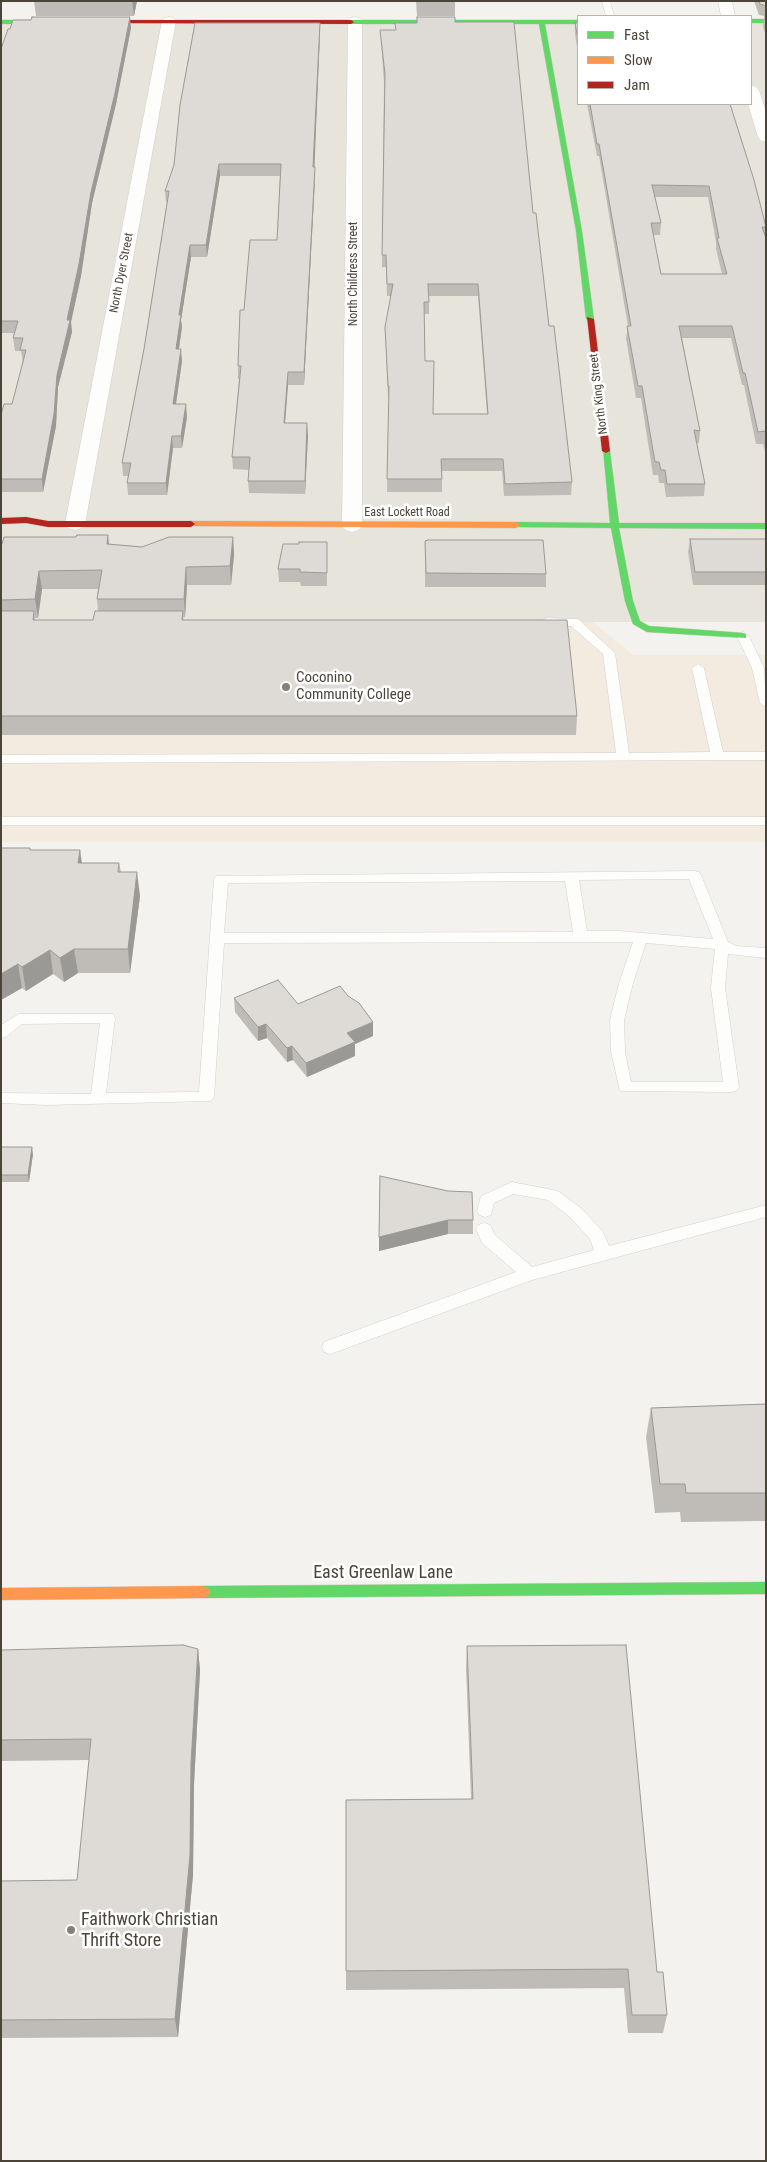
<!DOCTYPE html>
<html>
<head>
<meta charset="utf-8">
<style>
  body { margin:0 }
  #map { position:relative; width:767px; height:2162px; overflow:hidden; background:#f4f2ee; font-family:"Roboto Condensed",sans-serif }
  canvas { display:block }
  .frame { position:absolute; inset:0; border:2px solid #4b4439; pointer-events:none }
  .legend { position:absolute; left:577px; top:15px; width:175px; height:90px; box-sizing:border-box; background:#fff; border:1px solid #b7b4b0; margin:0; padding:6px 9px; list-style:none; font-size:15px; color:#4b4439 }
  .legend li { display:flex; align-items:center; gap:10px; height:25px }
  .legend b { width:25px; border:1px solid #b7b4b0 }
</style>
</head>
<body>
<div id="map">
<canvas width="767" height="2162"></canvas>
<div class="frame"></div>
<ul class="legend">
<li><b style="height:6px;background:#63d668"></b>Fast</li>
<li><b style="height:6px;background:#ff974d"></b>Slow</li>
<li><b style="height:6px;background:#b3261e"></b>Jam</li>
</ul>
</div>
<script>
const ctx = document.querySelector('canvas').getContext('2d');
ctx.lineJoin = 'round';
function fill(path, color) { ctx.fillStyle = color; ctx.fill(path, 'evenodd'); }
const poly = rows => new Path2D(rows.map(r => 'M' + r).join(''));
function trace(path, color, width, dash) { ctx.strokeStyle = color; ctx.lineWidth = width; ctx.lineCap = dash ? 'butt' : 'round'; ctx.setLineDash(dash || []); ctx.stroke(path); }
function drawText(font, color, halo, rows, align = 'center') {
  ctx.font = font + ' "Roboto Condensed",sans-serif'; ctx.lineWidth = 5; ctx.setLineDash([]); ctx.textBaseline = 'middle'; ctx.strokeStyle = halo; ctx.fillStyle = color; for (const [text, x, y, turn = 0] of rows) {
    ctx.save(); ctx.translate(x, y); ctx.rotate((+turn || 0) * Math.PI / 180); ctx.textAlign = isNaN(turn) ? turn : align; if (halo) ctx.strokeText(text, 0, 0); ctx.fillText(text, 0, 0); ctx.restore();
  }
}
fill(poly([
  [1,22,578,22,578,104,751,104,751,22,766,22,766,622,1,622]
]), '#e7e4dc');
fill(poly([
  [1,622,593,622,633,655,766,655,766,842,1,842]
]), '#f3ebdf');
const lane = poly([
  [602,1,610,1,614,16,606,16,602,1],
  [546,618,578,619,615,653,629,753,710,752,692,668,698,664,704,668,723,752,766,752,766,760,1,763,1,755,616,753,603,654,571,626,542,625,540,622,546,618],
  [743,632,749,636,764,668,766,707,760,703,752,668,737,636,743,632],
  [1,817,766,817,766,825,1,825,1,817],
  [694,871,699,872,701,875,728,942,736,946,766,948,766,958,728,954,725,988,739,1087,736,1091,731,1092,620,1091,611,1052,610,1020,619,983,633,942,224,943,214,1097,211,1101,46,1105,1,1103,1,1093,91,1094,100,1023,22,1024,6,1037,1,1038,1,1025,19,1014,113,1014,115,1018,106,1093,199,1092,214,879,216,876,694,871],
  [689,879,713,939,619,931,587,931,579,880,689,879],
  [565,881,573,932,224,933,228,883,565,881],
  [646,943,715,949,711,988,723,1082,631,1082,625,1052,624,1020,633,983,646,943],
  [512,1182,558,1191,582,1209,603,1232,609,1246,766,1205,766,1217,532,1280,336,1352,330,1354,324,1352,322,1347,324,1342,516,1272,482,1243,476,1229,478,1225,484,1223,490,1225,495,1235,532,1267,594,1250,590,1239,570,1217,548,1200,513,1194,494,1203,491,1215,485,1217,479,1215,477,1211,481,1196,512,1182]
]);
const street = poly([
  [718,1,732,1,735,16,721,16,718,1],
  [169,17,174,18,176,21,85,524,82,528,75,530,68,528,65,524,162,21,164,18,169,17],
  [355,17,360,18,362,21,362,526,359,530,352,532,345,530,342,526,348,21,350,18,355,17],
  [751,85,756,87,759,90,766,112,766,142,760,140,758,137,748,104,751,104,751,85]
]);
const fast = poly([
  [751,19,766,19,766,23,751,23,751,19],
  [1,20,49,20,52,22,49,24,1,24,1,20],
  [578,20,578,24,545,24,582,231,594,319,590,321,586,319,576,231,539,24,351,24,348,22,351,20,578,20],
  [603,449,610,451,619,523,766,523,766,529,619,528,633,601,640,621,649,626,743,633,746,634,746,638,647,632,633,624,625,601,611,528,513,527,512,525,516,522,610,523,603,449],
  [766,1582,766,1594,203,1598,198,1596,196,1592,198,1588,203,1586,766,1582]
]);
const slow = poly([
  [191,521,516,522,520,525,516,528,188,526,187,524,191,521],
  [203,1586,208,1588,210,1592,208,1596,203,1598,1,1600,1,1588,203,1586]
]);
const jam = poly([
  [92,20,351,20,354,22,351,24,90,23,89,22,92,20],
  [587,317,594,319,610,451,606,453,602,451,587,317],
  [26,517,48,521,191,521,195,524,191,527,48,527,26,523,1,524,1,518,26,517]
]);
trace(lane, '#d2d0cb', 1);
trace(street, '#d2d0cb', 1);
trace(fast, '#d3cfc5', 1);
trace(slow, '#d3cfc5', 1);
trace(jam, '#d3cfc5', 1);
fill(lane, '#fdfdfc');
fill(street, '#fdfdfc');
fill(fast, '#63d668');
fill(slow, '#ff974d');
fill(jam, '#b3261e');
fill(poly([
  [34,1,137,1,134,16,36,16],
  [416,1,455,1,455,16,417,16],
  [754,1,766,1,766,36,763,27,764,16,759,15],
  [455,22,533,213,549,326,572,482,571,495,504,496,502,471,442,471,442,492,387,492,389,398,388,398,385,327,391,296,387,296,386,267,382,267,384,83,381,40,380,30,395,30],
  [429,296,478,296,487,414,433,414,425,361,424,314,429,314],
  [320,23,320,33,314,167,315,178,304,385,288,385,285,423,308,436,305,494,249,493,248,481,249,470,233,469,232,457,239,379,238,379,238,366,244,310,277,240,280,176,220,176,207,257,191,257,181,320,182,327,179,349,182,361,176,404,187,417,182,448,173,448,167,495,128,495,127,483,128,476,123,476,122,463,144,349,167,202,166,202,165,191],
  [575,23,578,23,578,54,575,34],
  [131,28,116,104,92,203,81,276,71,322,72,332,58,387,56,426,43,492,1,492,1,415,12,404,23,363,21,351,15,351,13,338,14,333,1,333,1,49],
  [587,104,730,104,766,227,765,235,766,238,766,454,763,444,756,444,744,385,742,385,731,338,682,338,700,431,699,443,697,443,705,484,704,496,666,497,664,483,659,483,658,475,653,475,641,398,636,398,626,338,628,326,599,156,597,156],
  [655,197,708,197,716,242,716,249,722,274,661,274,653,235,660,235,661,223],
  [76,537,109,544,142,547,233,537,234,555,231,585,187,585,185,617,183,618,184,620,577,716,576,735,1,735,1,544],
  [42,589,98,589,97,599,98,611,93,620,35,620,35,618,38,618],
  [690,539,766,539,766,585,693,585,688,552],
  [425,541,546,574,546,587,425,587],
  [327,542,327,586,301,586,300,582,279,582,278,569,299,544],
  [30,850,80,850,82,863,119,863,121,872,140,896,130,973,78,973,64,982,53,974,26,991,22,988,1,1000],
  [234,998,298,1004,373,1036,355,1044,355,1056,307,1077,293,1060,287,1062,267,1038,258,1041,235,1012],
  [1,1147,33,1154,29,1182,1,1182],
  [380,1176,473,1220,473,1234,448,1234,379,1251],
  [766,1404,766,1521,681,1522,680,1512,655,1513,646,1437,651,1408],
  [467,1646,657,1972,667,2015,663,2033,628,2033,624,1988,346,1990,346,1971,471,1799,466,1668],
  [198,1649,200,1670,194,1784,193,1875,178,2037,1,2038,1,1881,77,1880,89,1760,1,1761,1,1650]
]), '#bfbcb8');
fill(poly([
  [132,1,137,1,134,16],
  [130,17,131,28,116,104,92,203,81,276,71,322,72,332,58,387,56,426,43,492,42,479,57,375,91,192],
  [320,23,320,33,314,178,313,167],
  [219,164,220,176,207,257,206,245],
  [315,167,315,178,304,385,304,372],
  [190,245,191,257,181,320,182,327,177,361,176,349,179,315],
  [181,349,182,361,174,417,173,404],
  [288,372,288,385,284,436,284,423],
  [186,404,187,417,182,448,181,436],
  [307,423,308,436,305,494,305,481],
  [172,436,173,448,167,495,166,483],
  [108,535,110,553,107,544],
  [233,537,234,555,231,585,230,566],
  [186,567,187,585,185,617,184,599],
  [39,571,42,589,38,618,35,599],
  [80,850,83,874,78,863],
  [137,872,140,896,130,973,128,949],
  [74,949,78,973,64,982,60,958],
  [50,950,53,974,26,991,22,967],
  [18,964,22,988,1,1000,1,974],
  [373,1022,373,1036,355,1044,355,1056,307,1077,306,1063,347,1033],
  [266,1024,267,1038,258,1041,258,1027],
  [292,1046,293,1060,287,1062,287,1048],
  [32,1147,33,1154,29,1182,28,1175],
  [448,1220,448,1234,379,1251,379,1237],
  [198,1649,200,1670,194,1784,193,1875,178,2037,175,2019]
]), '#9b9996');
const building = poly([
  [759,1,766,1,766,6,760,4,759,1],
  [32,17,130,17,115,93,91,192,79,264,67,320,70,320,57,375,54,414,42,479,1,479,1,415,4,404,12,404,26,350,20,350,23,338,13,338,18,321,1,321,1,49,8,29,10,29,13,20,31,20,32,17],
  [417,17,455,17,455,22,514,22,533,213,536,213,549,326,554,326,572,482,505,484,503,459,441,459,442,479,387,479,389,386,388,386,385,327,393,284,387,284,386,255,382,255,385,74,380,30,396,30,395,23,417,23,417,17],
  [428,284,478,284,488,414,433,414,434,361,425,361,424,302,429,302,428,284],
  [195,23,320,23,313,167,315,167,304,372,288,372,284,423,307,423,305,481,248,481,250,457,232,457,241,366,238,366,240,310,244,310,250,240,277,240,281,164,219,164,206,245,190,245,179,315,181,315,176,349,181,349,173,404,186,404,181,436,172,436,166,483,127,483,131,463,122,463,144,349,169,191,165,191,174,165,180,105,195,23],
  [575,23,578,23,578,39,575,23],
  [590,104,730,104,754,180,766,227,762,227,766,238,766,434,765,431,758,432,745,373,743,373,732,326,679,326,700,431,694,430,705,484,667,484,665,470,661,470,659,462,655,462,642,386,638,386,627,326,631,326,599,144,597,144,590,104],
  [652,185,709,186,719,238,717,238,727,274,661,274,651,223,661,223,652,185],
  [77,535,108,535,107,544,142,547,169,537,233,537,230,566,186,567,184,599,97,599,102,570,39,571,35,599,1,600,1,544,2,544,4,537,76,537,77,535],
  [690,539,766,539,766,572,695,572,690,539],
  [428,540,543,540,546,574,426,573,425,541,428,540],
  [299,542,327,542,327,573,300,572,300,569,278,569,283,544,299,544,299,542],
  [1,611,34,611,33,620,93,620,95,611,183,611,182,620,567,620,577,716,1,716,1,611],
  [1,848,30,848,30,850,80,850,78,863,119,863,118,872,137,872,128,949,74,949,60,958,50,950,22,967,18,964,1,974,1,848],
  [278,980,298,1004,340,986,348,996,359,1003,373,1022,347,1033,355,1042,306,1063,292,1046,287,1048,266,1024,258,1027,234,998,278,980],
  [1,1147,32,1147,28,1175,1,1175,1,1147],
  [380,1176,448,1191,472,1192,473,1220,448,1220,379,1237,380,1176],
  [766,1404,766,1493,686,1493,685,1484,660,1484,651,1408,766,1404],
  [183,1645,198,1649,191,1763,190,1855,175,2019,1,2020,1,1881,77,1880,91,1739,1,1740,1,1650,183,1645],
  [626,1645,657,1972,663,1972,667,2015,632,2015,628,1969,346,1971,346,1800,473,1799,467,1646,626,1645]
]);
fill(building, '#dedbd6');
trace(building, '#9b9996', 1);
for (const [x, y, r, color] of [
  [286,687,5,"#868178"],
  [71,1930,5,"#868178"]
]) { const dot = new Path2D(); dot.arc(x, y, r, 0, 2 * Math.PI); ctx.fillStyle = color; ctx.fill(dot); trace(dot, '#fff', 2); }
drawText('12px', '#4b4439', '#fff', [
  ["North Dyer Street",122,273,-79],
  ["North Childress Street",354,274,-90],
  ["North King Street",599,394,-97],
  ["East Lockett Road",407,513]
]);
drawText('15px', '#4b4439', '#fff', [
  ["Coconino",296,678],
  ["Community College",296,695]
], 'left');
drawText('18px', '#4b4439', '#fff', [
  ["East Greenlaw Lane",383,1573]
]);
drawText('18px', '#4b4439', '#fff', [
  ["Faithwork Christian",81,1920],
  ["Thrift Store",81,1941]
], 'left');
</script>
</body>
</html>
